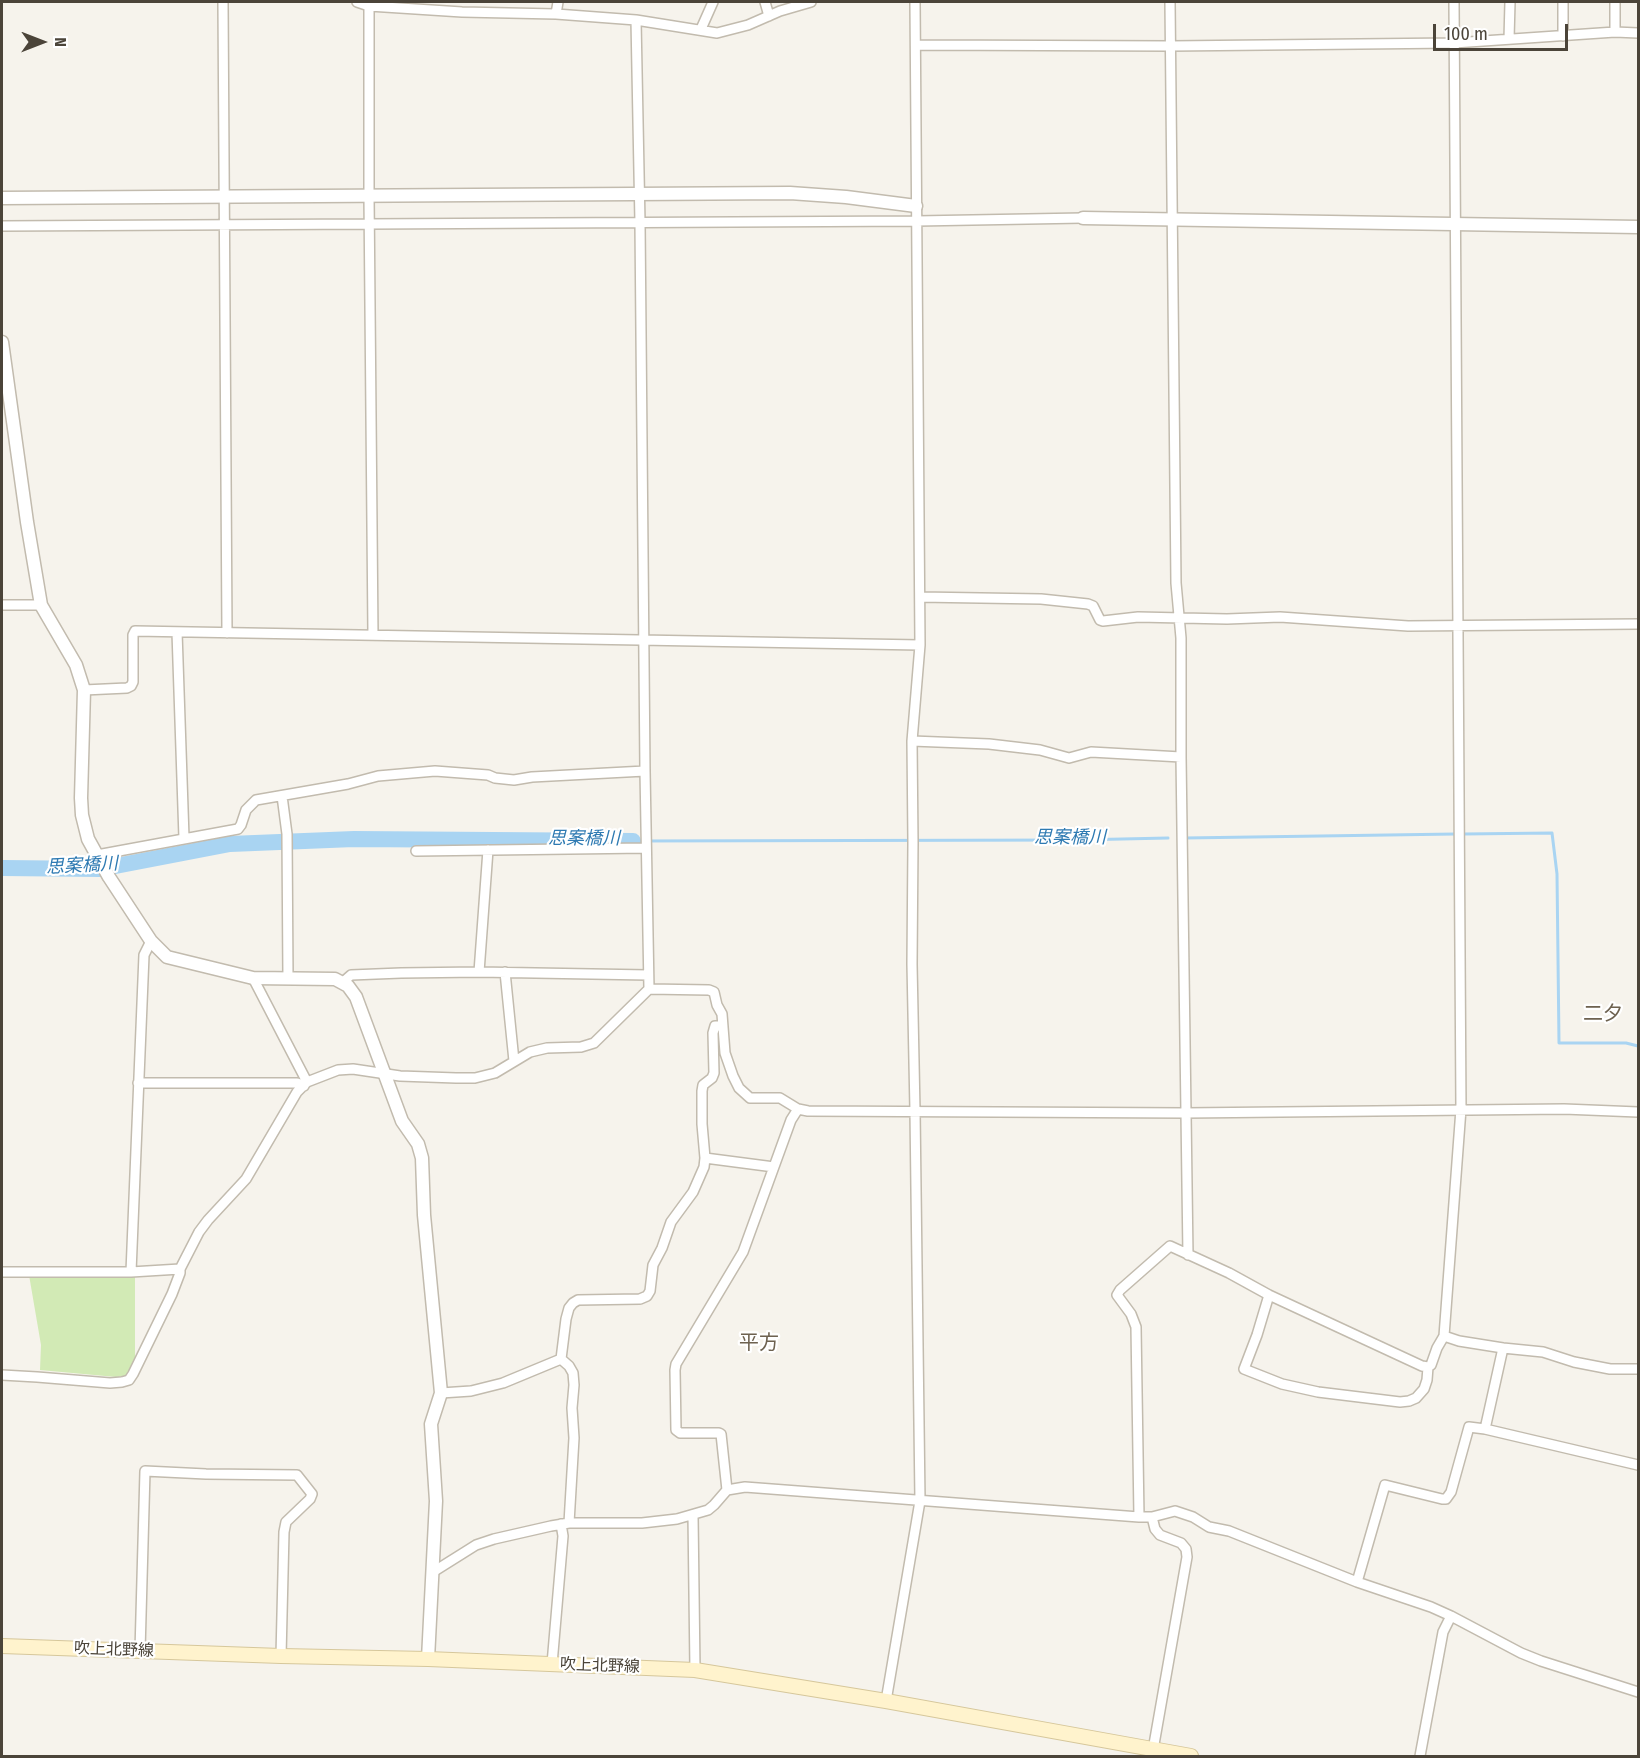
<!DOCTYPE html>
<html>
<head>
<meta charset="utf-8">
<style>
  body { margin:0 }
  #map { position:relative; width:1640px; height:1758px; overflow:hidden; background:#f6f3ec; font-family:"Fira Sans Condensed",sans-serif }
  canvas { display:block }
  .frame { position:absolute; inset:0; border:3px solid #4b4439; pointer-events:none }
  .north { position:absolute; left:12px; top:12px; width:60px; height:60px; -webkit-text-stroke:4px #fff; paint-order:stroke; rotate:90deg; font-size:16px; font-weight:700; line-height:24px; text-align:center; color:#4b4439 }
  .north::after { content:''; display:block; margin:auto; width:21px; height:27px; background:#4b4439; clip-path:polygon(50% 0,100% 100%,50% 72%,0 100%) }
  .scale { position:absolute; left:1433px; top:24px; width:135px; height:27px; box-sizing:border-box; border:3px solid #4b4439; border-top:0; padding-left:8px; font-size:18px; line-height:21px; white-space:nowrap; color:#4b4439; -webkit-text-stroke:4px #fff; paint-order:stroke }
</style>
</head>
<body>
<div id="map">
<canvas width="1640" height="1758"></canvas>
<div class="frame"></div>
<div class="north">N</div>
<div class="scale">100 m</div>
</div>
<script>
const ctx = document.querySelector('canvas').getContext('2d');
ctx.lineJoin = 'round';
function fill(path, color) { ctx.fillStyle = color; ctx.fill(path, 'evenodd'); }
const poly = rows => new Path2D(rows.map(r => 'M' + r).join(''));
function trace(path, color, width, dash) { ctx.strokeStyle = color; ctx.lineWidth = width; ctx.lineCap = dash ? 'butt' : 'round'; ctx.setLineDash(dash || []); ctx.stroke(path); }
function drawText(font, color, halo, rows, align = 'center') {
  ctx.font = font + ' "Fira Sans Condensed","Noto Sans JP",sans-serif'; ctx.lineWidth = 4.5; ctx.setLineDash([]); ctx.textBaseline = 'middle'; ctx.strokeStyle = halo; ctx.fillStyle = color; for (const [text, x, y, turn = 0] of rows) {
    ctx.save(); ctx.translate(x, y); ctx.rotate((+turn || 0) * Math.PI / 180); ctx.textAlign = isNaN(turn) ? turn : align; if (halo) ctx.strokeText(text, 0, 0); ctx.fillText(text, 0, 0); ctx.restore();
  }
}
fill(poly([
  [29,1275,135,1276,135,1362,129,1373,125,1376,116,1377,40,1370,41,1345]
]), '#d2eab5');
trace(poly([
  [1464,834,1552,833,1557,874,1559,1043,1626,1043,1638,1046],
  [1185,838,1455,834],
  [633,841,1076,840,1168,838]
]), '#a9d4f2', 3);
trace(poly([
  [2,868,100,869,230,844,354,839,633,841]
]), '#a9d4f2', 16);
const minor = poly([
  [223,2,227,633],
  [357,2,369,6,462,12,556,14,636,20,717,33,748,25,780,11,811,2],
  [765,2,769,16],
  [1170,2,1176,583,1181,638,1181,757,1188,1255],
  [369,6,369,196,373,635],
  [556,14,558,2],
  [636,20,640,223,645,771,649,989],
  [701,29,713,2],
  [1615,32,1615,2],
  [1563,36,1563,2],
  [1509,39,1510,2],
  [916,45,1171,46,1454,43,1615,32,1638,33],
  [2,226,917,221,1083,218],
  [920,597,1041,599,1088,604,1093,606,1100,620,1103,621,1138,617,1227,619,1280,617,1408,626,1638,624],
  [2,605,41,605],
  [177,632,184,838],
  [84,690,127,688,131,686,133,682,133,635,135,631,920,645],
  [912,741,989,744,1040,750,1069,758,1091,752,1181,757],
  [282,796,287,834,288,979],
  [416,851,646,848],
  [97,855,238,829,241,825,246,810,256,800,348,784,378,776,435,771,488,775,495,778,514,780,532,777,645,771],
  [479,972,488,850],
  [505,972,514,1061],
  [253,978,307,1082],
  [342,983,351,975,401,973,479,972,648,975],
  [138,1083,297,1083,304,1086],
  [705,1158,774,1167],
  [2,1272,131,1272,180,1269],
  [131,1272,144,955,151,941],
  [1269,1295,1257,1335,1244,1369,1282,1384,1318,1392,1400,1402,1409,1401,1416,1398,1424,1389,1427,1380,1428,1367,1431,1365,1437,1348,1444,1336,1461,1109,1454,2],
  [1444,1336,1459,1341,1503,1348,1543,1352,1574,1362,1610,1369,1638,1369],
  [561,1359,566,1319,569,1308,573,1303,578,1300,640,1299,647,1296,650,1291,653,1265,662,1248,671,1222,693,1192,704,1167,705,1158,702,1124,702,1091,703,1085,712,1078,714,1073,713,1033,715,1026,723,1026],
  [561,1359,569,1366,573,1373,574,1385,572,1408,574,1438,569,1523],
  [2,1375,37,1377,110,1383,122,1382,129,1380,133,1374,172,1294,180,1273,180,1269,199,1232,208,1220,246,1179,297,1092,307,1082,338,1070,353,1069,400,1076,456,1078,475,1078,495,1073,530,1052,547,1048,581,1047,594,1043,649,989,709,990,714,992,717,1005,722,1014,725,1053,733,1076,739,1088,750,1098,780,1098,798,1109,808,1111,1186,1113,1564,1109,1638,1112],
  [441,1393,471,1391,503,1383,561,1359],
  [1485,1429,1503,1348],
  [727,1490,721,1434,719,1433,680,1433,676,1430,675,1370,676,1364,743,1252,791,1120,798,1109],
  [693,1515,695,1670],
  [1139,1517,1136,1327,1131,1314,1117,1295,1120,1290,1170,1246,1229,1273,1269,1295,1422,1366,1428,1367],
  [1152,1517,1155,1529,1160,1535,1181,1543,1186,1549,1187,1557,1153,1750],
  [433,1572,476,1545,494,1539,551,1526,569,1523,642,1523,677,1519,708,1510,714,1505,727,1490,745,1487,1139,1517,1152,1517,1175,1511,1193,1517,1209,1527,1229,1531,1357,1582,1431,1607,1451,1616,1521,1653,1541,1661,1638,1692],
  [1357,1582,1385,1485,1442,1499,1446,1499,1451,1492,1469,1427,1485,1429,1638,1465],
  [140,1651,145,1471,206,1474,297,1475,312,1494,310,1499,286,1522,284,1532,281,1656],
  [552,1664,563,1536,561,1524],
  [886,1701,920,1501,915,1111,912,964,913,843,912,741,920,645,915,2],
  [1420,1756,1443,1632,1451,1616]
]);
const tertiary = poly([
  [2,198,790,193,846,197,916,206],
  [1083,218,1638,227],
  [2,342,27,522,41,605,76,665,84,690,81,798,82,815,88,839,109,877,151,941,167,957,253,978,335,979,348,986,356,997,402,1121,418,1144,422,1158,424,1215,441,1393,431,1424,436,1501,428,1659]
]);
const secondary = poly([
  [2,1646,281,1656,428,1659,695,1670,886,1701,1191,1756]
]);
trace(minor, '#c2bbae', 12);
trace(tertiary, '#c2bbae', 15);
trace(secondary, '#d6c79b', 16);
trace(minor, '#fff', 9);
trace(tertiary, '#fff', 12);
trace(secondary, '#fff3cd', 14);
drawText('16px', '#4b4439', '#fff', [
  ["吹上北野線",114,1650,2],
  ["吹上北野線",600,1666,2]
]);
drawText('italic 18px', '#2e7ab2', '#fff', [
  ["思案橋川",1070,838],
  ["思案橋川",584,839],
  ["思案橋川",82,866,-3]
]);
drawText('20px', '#6e6250', '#fff', [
  ["二夕",1603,1014],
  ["平方",759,1343]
]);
</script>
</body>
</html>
